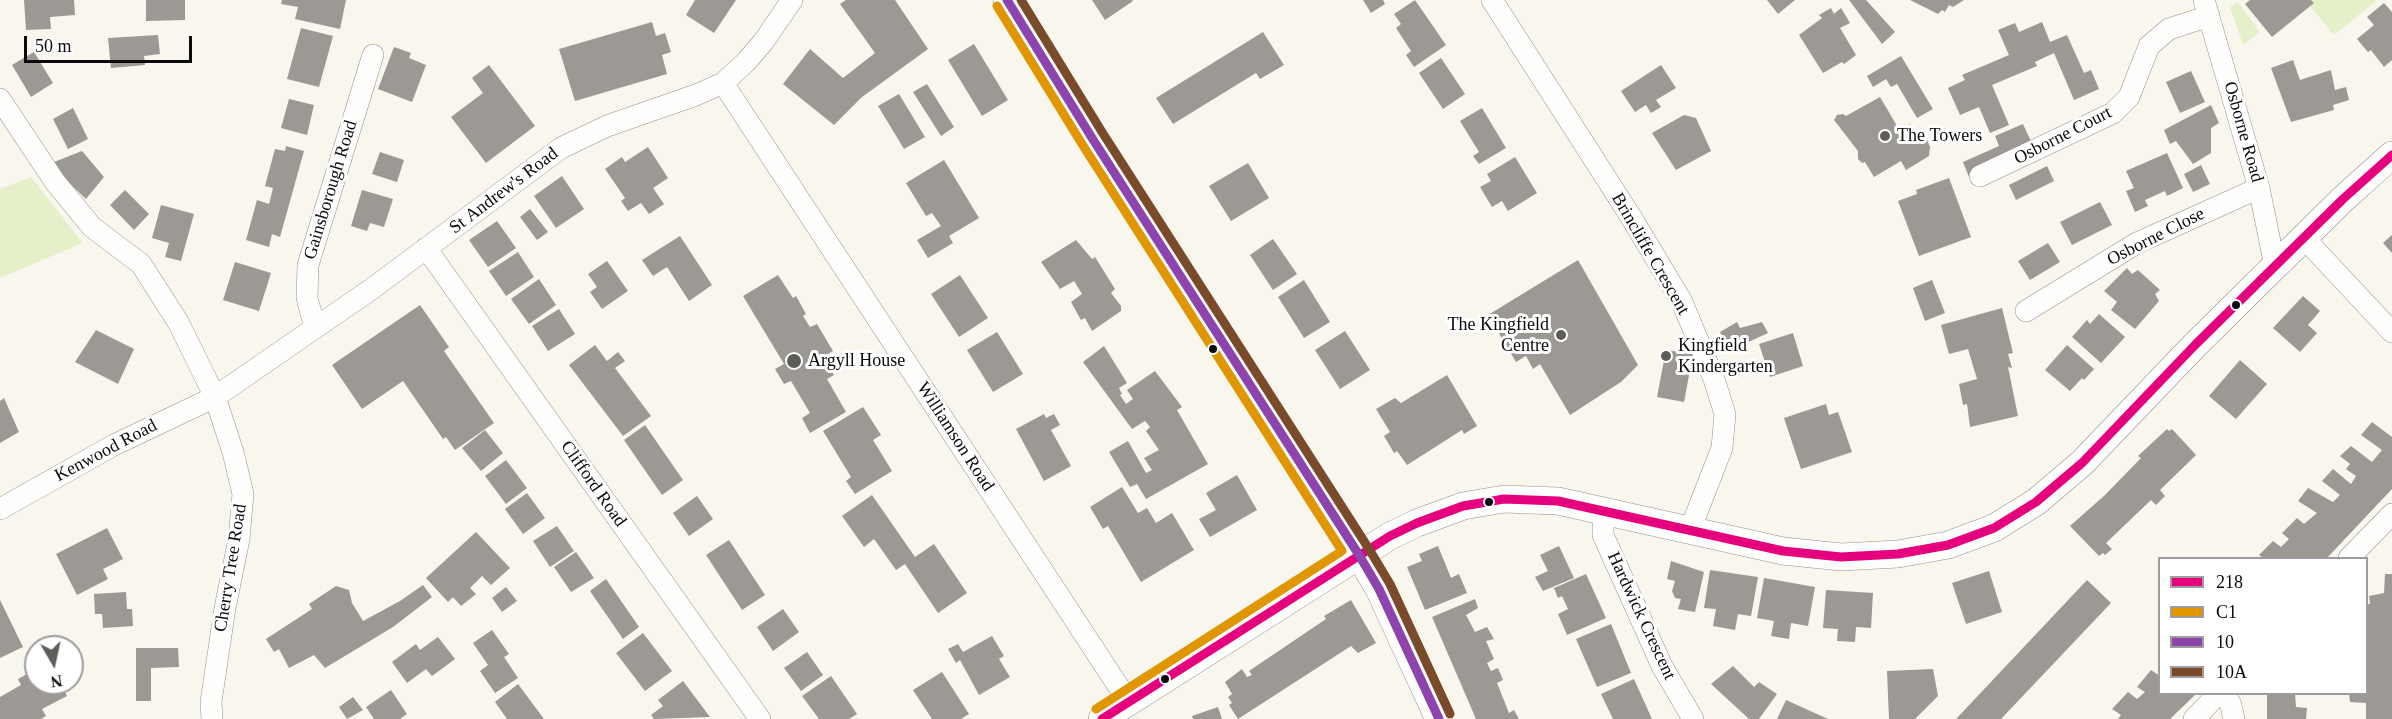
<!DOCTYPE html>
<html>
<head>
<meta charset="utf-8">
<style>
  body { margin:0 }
  #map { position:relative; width:2392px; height:719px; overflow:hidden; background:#f9f6ed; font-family:Georgia,serif }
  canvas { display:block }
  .legend { position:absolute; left:2158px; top:557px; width:210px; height:138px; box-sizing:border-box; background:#fff; border:2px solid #9d9d9d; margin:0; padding:8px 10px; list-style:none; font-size:18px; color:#0a0a0a }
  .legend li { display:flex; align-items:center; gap:12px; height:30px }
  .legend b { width:30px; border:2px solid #9d9d9d }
  .north { position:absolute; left:24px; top:635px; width:60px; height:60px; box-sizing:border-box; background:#fff; border:2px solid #9d9d9d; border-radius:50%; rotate:171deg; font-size:16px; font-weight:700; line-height:24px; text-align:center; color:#0a0a0a }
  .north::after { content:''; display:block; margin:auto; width:21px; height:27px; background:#5e5d59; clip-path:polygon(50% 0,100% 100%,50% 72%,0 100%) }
  .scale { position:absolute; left:24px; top:36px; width:168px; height:27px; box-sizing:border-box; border:3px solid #0a0a0a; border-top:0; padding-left:8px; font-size:18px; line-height:21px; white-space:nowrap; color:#0a0a0a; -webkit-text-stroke:4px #fff; paint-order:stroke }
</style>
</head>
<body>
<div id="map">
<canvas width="2392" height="719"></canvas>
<ul class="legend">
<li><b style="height:8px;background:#e5007d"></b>218</li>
<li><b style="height:8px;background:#df9601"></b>C1</li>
<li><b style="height:8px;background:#8e44ad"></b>10</li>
<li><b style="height:8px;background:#7a4b2a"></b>10A</li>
</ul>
<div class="north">N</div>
<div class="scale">50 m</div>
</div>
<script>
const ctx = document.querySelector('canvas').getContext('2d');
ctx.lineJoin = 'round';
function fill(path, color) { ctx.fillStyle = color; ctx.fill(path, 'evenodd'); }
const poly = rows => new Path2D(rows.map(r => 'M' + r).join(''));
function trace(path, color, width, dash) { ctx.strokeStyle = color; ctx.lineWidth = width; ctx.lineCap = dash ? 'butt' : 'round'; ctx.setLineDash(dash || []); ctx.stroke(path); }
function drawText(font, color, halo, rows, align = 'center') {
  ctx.font = font + ' Georgia,serif'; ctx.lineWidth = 6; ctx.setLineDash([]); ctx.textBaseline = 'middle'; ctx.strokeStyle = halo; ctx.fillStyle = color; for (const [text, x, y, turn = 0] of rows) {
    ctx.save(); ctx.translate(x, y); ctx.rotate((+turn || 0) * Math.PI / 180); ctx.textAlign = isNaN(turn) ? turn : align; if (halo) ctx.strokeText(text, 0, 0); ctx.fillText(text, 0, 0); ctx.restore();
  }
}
fill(poly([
  [2311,0,2377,0,2334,35,2310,6,2313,3],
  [2238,2,2260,32,2243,45,2230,7],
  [31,177,83,243,0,278,0,189]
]), '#e5f0ca');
fill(poly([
  [24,0,74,0,75,15,50,17,51,29,26,30],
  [146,0,185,0,185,20,146,21],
  [282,0,346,0,340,29,295,19,298,7,281,4],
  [695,0,736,0,714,33,686,15],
  [846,0,895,0,928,49,862,97,834,125,783,84,810,49,843,78,875,53,840,4],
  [1092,0,1132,0,1133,1,1105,20],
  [1363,0,1383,0,1385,4,1371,13],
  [1415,0,1446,45,1414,67,1406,55,1411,51,1396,28,1401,24,1394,14],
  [1767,0,1795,0,1778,14],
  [1849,0,1866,0,1895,32,1882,44],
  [1910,0,1964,0,1953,7,1949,5,1945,12,1942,10,1938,14],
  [2250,0,2311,0,2314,3,2272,37,2245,4],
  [2384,3,2392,12,2392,60,2384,67,2371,50,2368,52,2357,39,2374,25,2367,17],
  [1831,8,1834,14,1841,8,1850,23,1840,28,1856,55,1844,64,1842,62,1823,73,1799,35,1822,18,1819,15],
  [652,22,656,36,665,33,671,52,662,55,667,74,575,101,559,49],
  [2042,22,2050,42,2067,35,2084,73,2091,70,2099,89,2074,100,2054,53,2035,62,2037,66,1992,85,2009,125,1990,133,1979,107,1960,115,1948,88,1965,80,1962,75,2009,55,1998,30,2015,23,2019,32],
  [301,28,333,36,319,87,287,79],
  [1263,32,1284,65,1260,79,1256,73,1173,124,1156,98],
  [158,35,160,54,144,56,145,65,111,68,108,38],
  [974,44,1008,100,982,116,948,60],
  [394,47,411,53,409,58,426,65,412,102,378,89],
  [34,52,53,83,31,97,12,65],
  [1901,56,1933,109,1917,118,1897,84,1891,87,1886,79,1873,87,1867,76],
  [1441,58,1465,94,1443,109,1419,73],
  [2293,60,2300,80,2331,70,2335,90,2346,87,2349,100,2333,105,2334,110,2291,122,2271,68],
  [489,65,535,126,486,163,451,117,483,93,472,78],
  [1661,65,1676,88,1656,100,1661,107,1651,113,1646,105,1635,112,1621,91],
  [2191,71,2205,102,2180,113,2166,82],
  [927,84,954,127,941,136,913,92],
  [899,94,925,137,904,149,878,106],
  [1880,97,1900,131,1910,124,1916,135,1926,137,1930,147,1929,156,1906,170,1901,161,1874,177,1865,162,1862,163,1858,159,1858,151,1834,120,1837,115,1843,114,1846,116],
  [289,99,314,105,307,135,281,128],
  [2211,105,2219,123,2211,128,2211,153,2193,164,2176,141,2170,144,2164,130],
  [73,108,88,139,68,149,53,119],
  [1482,108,1506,148,1479,164,1473,156,1479,152,1460,121],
  [1684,115,1696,118,1711,151,1676,170,1652,133],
  [2023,124,2034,148,1969,177,1963,162,1999,146,1995,136],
  [286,146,304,151,280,237,272,234,269,247,246,240,257,200,269,204,273,188,265,186,275,149,285,151],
  [648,147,668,178,653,188,664,204,649,214,641,203,628,211,621,201,625,198,605,169,622,157,625,162],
  [82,151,104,177,86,199,65,179,54,162],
  [380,152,404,160,397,182,372,174],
  [2167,153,2183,188,2167,196,2165,191,2145,200,2148,206,2135,212,2126,191,2134,188,2126,171],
  [1515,157,1537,193,1508,211,1502,201,1492,207,1480,187,1491,181,1487,174],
  [944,160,979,218,949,236,953,243,928,258,917,240,941,226,932,213,926,216,906,183],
  [1248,163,1269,198,1231,221,1209,186],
  [2201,165,2210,184,2193,192,2184,174],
  [2047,166,2054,181,2016,200,2009,185],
  [562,176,584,209,556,228,534,196],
  [1949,178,1971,237,1919,256,1898,201,1917,194,1916,190],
  [125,190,149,214,134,230,110,205],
  [362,190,393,199,384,227,370,223,367,231,351,226],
  [2100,202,2112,225,2072,245,2060,222],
  [161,205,194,214,181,261,165,257,169,243,152,238],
  [530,209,548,232,537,240,520,217],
  [497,221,516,248,488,267,469,240],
  [2392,235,2392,253,2383,243],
  [680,236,712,285,689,301,667,267,653,276,642,260],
  [1273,239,1297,274,1273,290,1250,255],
  [1076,240,1092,259,1095,257,1115,289,1111,293,1121,306,1121,311,1092,331,1085,318,1081,320,1071,302,1082,294,1074,281,1060,289,1041,262],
  [2048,243,2060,262,2030,280,2018,261],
  [518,252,534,277,506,296,489,271],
  [1578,260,1638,365,1621,382,1570,415,1540,364,1533,369,1526,356,1516,362,1488,315],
  [607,261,628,291,602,309,590,292,597,287,588,274],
  [235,262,271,273,259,311,223,300],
  [2127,268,2132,274,2138,270,2160,290,2155,294,2159,301,2135,329,2111,310,2117,302,2104,291],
  [778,275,793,298,796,296,806,314,803,316,810,327,817,324,833,351,823,357,834,375,827,379,846,412,810,433,802,418,810,413,791,381,784,384,775,369,784,364,743,296],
  [960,275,988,318,959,337,931,294],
  [539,279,556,305,529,324,511,299],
  [1304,280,1330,322,1304,338,1278,297],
  [1932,280,1945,313,1925,321,1913,288],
  [2303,296,2320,311,2308,325,2317,333,2300,352,2273,328],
  [420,305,449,347,444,351,494,423,455,450,446,437,443,439,403,381,362,409,332,365],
  [2002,308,2013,353,2008,354,2012,368,2008,367,2018,416,1970,427,1967,404,1963,405,1959,384,1977,379,1968,349,1949,354,1941,325],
  [559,309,575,334,548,351,532,326],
  [2099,314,2125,337,2101,363,2072,337,2087,320,2090,324],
  [1737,322,1740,328,1762,322,1768,333,1729,351,1720,332],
  [96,330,134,349,118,384,75,362],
  [1345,331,1370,370,1340,389,1315,350],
  [997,332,1023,374,993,392,967,350],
  [1793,333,1803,366,1770,377,1759,344],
  [595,345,607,361,618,352,625,361,615,368,651,416,623,436,569,365],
  [2067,345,2094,369,2084,380,2082,378,2070,391,2045,370],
  [1104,346,1127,383,1119,388,1122,394,1120,395,1126,404,1133,399,1127,390,1155,371,1182,407,1177,410,1208,464,1146,499,1137,484,1130,487,1109,452,1128,441,1146,473,1152,470,1144,458,1159,450,1146,431,1150,427,1145,421,1132,429,1083,362],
  [1666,350,1693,354,1684,402,1657,397],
  [2240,360,2267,384,2236,419,2209,396],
  [1447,375,1477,426,1464,434,1462,430,1407,465,1397,451,1394,453,1384,436,1390,432,1376,409,1395,398,1401,403],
  [4,398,19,432,0,443,0,401],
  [1826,404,1829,415,1838,412,1852,452,1801,469,1784,418],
  [863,407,881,435,873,440,892,471,855,494,846,481,851,477,823,431],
  [1044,414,1046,418,1054,414,1060,425,1051,430,1071,466,1044,481,1016,429],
  [2372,422,2392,437,2392,489,2327,558,2263,558,2259,555,2273,541,2281,547,2289,539,2282,533,2297,518,2304,524,2317,513,2298,501,2308,488,2333,502,2340,495,2322,481,2333,469,2351,484,2356,476,2346,469,2350,464,2340,456,2351,446,2372,462,2382,450,2361,435],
  [645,425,683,480,662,495,624,440],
  [2167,429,2169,431,2172,429,2196,455,2160,490,2165,496,2156,505,2151,500,2106,543,2112,549,2105,555,2103,553,2099,556,2070,526,2105,495,2141,458,2138,456],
  [485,430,503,453,481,471,462,448],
  [506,460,527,488,506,504,485,476],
  [1237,475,1257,510,1210,537,1199,519,1216,510,1206,493],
  [1122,487,1138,513,1147,508,1156,523,1172,513,1194,550,1141,582,1108,526,1103,529,1090,507],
  [527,493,545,518,523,534,505,509],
  [872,495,915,557,934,544,967,593,938,613,905,564,896,570,874,539,864,547,842,516],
  [697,496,713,519,689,536,673,513],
  [557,526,574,551,550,567,533,541],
  [107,528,123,559,103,569,108,579,77,595,56,554],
  [476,532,510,568,491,585,482,576,470,588,476,594,461,606,453,597,448,602,426,578],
  [729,540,765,595,742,610,706,555],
  [1438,546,1451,578,1459,574,1467,593,1425,610,1407,567,1422,561,1419,554],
  [1559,546,1574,578,1543,591,1535,577,1548,571,1540,555],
  [576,552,594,578,571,592,554,567],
  [1671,561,1704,572,1695,612,1678,609,1681,599,1675,598,1672,591,1675,581,1667,579],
  [1710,570,1758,577,1751,616,1738,614,1735,630,1713,626,1716,609,1704,608],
  [1989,571,2002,612,1966,624,1952,583],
  [1586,574,1606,618,1567,635,1558,614,1568,609,1562,596,1558,598,1554,588],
  [2385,574,2392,574,2392,719,2366,719,2366,703,2350,702,2349,694,2366,694,2366,604,2370,604,2369,596,2384,593],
  [1764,578,1815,587,1808,626,1791,623,1789,639,1771,636,1774,621,1757,618],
  [606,579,639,627,623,639,590,591],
  [2087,580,2111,603,2001,719,1956,719],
  [423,585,432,597,393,627,325,668,314,655,289,668,279,649,274,652,266,639,312,609,309,604,336,586,349,590,352,603,363,621,400,601],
  [506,587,517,601,502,612,492,598],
  [1826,590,1873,593,1871,628,1856,627,1855,642,1837,641,1838,629,1823,628],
  [126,592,127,609,132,609,133,626,103,628,102,614,95,614,94,594],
  [1475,599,1478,608,1466,615,1475,632,1487,627,1494,639,1486,641,1494,659,1487,663,1491,671,1498,668,1503,680,1497,683,1509,713,1514,710,1519,719,1476,719,1432,617],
  [0,600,23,647,0,658],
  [1351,600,1376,643,1358,653,1351,646,1238,719,1229,705,1232,703,1228,697,1232,694,1225,682,1242,669,1247,677,1252,675,1249,671,1326,619,1324,616],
  [783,609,799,632,773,651,757,627],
  [1611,624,1631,673,1597,687,1576,639],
  [492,630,509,654,504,657,518,678,495,693,480,671,488,665,473,643],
  [643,633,672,671,645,691,616,653],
  [992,636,1004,656,999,659,1010,677,979,695,960,660,956,663,948,649,958,644,963,652],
  [438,637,455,659,432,676,426,669,407,683,392,662,416,644,420,650],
  [136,648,178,648,179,667,151,668,151,701,136,701],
  [807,652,823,675,801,691,784,668],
  [1733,666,1754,687,1759,682,1777,694,1759,719,1749,719,1711,684],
  [36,669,36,683,60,683,67,696,42,709,46,716,41,719,0,719,0,697,21,685,18,679],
  [1933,669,1938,696,1915,719,1889,719,1887,671],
  [2151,670,2160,676,2160,694,2196,694,2170,719,2118,719,2121,715,2112,709,2128,692,2137,699,2145,692,2137,687],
  [942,672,969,714,961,719,932,719,913,690],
  [831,676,857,714,849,719,819,719,802,696],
  [1634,679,1652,719,1613,719,1601,694],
  [683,681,710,717,654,719,651,715,663,706,658,700],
  [518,684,544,719,507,719,495,702],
  [391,690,407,714,400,719,374,719,366,707],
  [2267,694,2295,694,2296,707,2307,708,2306,719,2267,719],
  [353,697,363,710,347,719,339,707],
  [1786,700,1828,719,1777,719],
  [1218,707,1222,719,1193,719,1192,716]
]), '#9c9893');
const minor = poly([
  [1492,0,1631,217,1682,302,1714,379,1725,414,1722,448,1690,530],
  [2204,0,2259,188,2275,266],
  [723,83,1128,701],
  [0,99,55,182,92,227,141,264,178,322,215,397,233,452,243,494,239,539,225,608,211,702,212,719],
  [1980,176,2113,113,2129,97,2149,46,2169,29,2209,16],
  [2304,238,2392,332],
  [426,248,760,719],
  [2026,311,2137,243,2259,188],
  [315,328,307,298,308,265,373,55],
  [0,509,114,445,215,397,373,288,561,148,607,126,696,95,723,83,746,62,764,41,792,0],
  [1603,509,1603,535,1662,666,1693,719],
  [2349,558,2392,514],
  [2224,694,2231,705,2234,719],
  [2194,719,2218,694]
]);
const tertiary = poly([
  [1007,0,1092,138,1359,555,1379,589,1439,719],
  [1102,719,1390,536,1417,523,1463,506,1504,499,1558,501,1783,551,1841,557,1898,554,1948,545,1994,528,2036,502,2082,463,2195,345,2343,199,2392,155]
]);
trace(minor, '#92908c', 22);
trace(tertiary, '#92908c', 28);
trace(minor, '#fefefc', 21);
trace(tertiary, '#fefefc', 27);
trace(poly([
  [1102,719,1390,536,1417,523,1463,506,1504,499,1558,501,1783,551,1841,557,1898,554,1948,545,1994,528,2036,502,2082,463,2195,345,2343,199,2392,155]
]), '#e5007d', 9);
trace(poly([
  [997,6,1082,144,1342,551,1096,709]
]), '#df9601', 9);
trace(poly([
  [1007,0,1092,138,1359,555,1379,589,1439,719]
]), '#8e44ad', 9);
trace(poly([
  [1021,0,1102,132,1369,549,1390,584,1450,714]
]), '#7a4b2a', 9);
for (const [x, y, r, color] of [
  [1885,136,6,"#5e5d59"],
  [2236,305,5,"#0a0a0a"],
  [1561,335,6,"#5e5d59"],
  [1213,349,5,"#0a0a0a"],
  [1666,356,6,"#5e5d59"],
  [794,361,8,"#5e5d59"],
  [1489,502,5,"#0a0a0a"],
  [1165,679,5,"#0a0a0a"]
]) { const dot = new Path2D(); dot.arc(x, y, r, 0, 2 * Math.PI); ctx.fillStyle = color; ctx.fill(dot); trace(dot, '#fff', 2); }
drawText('18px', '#0a0a0a', '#fff', [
  ["Osborne Road",2243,132,74],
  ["Osborne Court",2063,136,-27],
  ["Gainsborough Road",331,190,-73],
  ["St Andrew's Road",504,191,-37],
  ["Osborne Close",2156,237,-27],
  ["Brincliffe Crescent",1650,254,60],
  ["Williamson Road",955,437,57],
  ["Kenwood Road",106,451,-28],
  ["Clifford Road",593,484,55],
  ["Cherry Tree Road",231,568,-81],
  ["Hardwick Crescent",1641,616,65]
]);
drawText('18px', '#0a0a0a', '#fff', [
  ["The Towers",1897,136],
  ["The Kingfield",1549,325,"right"],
  ["Centre",1549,346,"right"],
  ["Kingfield",1678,346],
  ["Kindergarten",1678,367],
  ["Argyll House",808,361]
], 'left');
</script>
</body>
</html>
